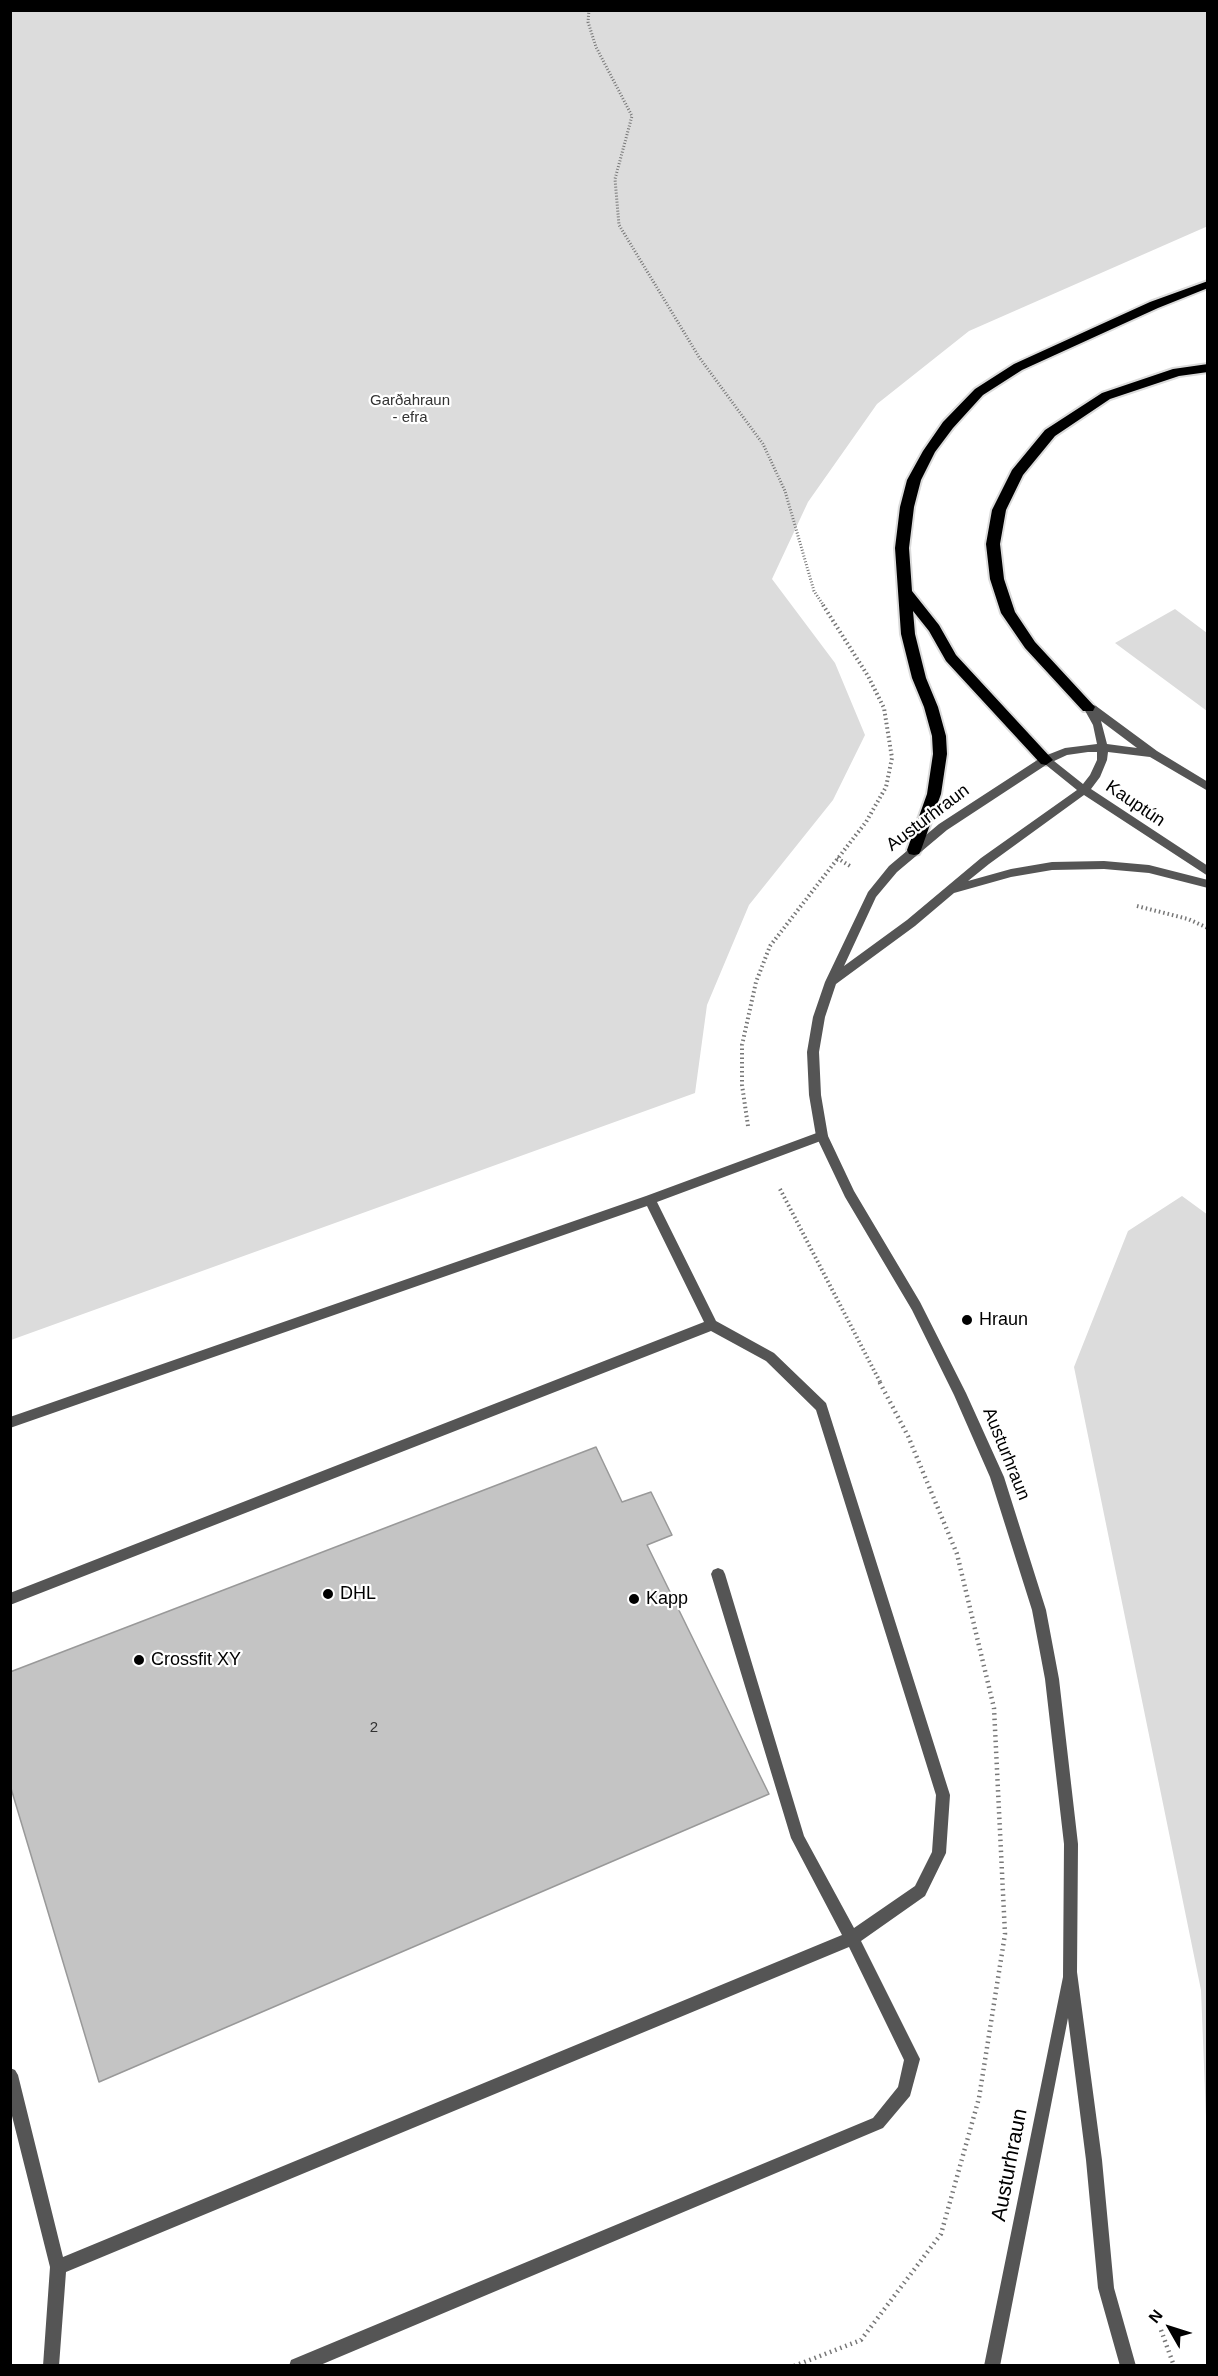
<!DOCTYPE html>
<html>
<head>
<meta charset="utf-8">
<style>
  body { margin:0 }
  #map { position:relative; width:1218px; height:2376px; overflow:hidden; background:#fff; font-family:Arial,sans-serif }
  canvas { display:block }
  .frame { position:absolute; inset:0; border:12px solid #000; pointer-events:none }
  .north { position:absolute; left:1140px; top:2298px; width:60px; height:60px; -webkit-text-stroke:4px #fff; paint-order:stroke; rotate:309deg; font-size:16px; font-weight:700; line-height:24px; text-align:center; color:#000 }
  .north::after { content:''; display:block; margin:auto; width:21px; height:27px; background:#000; clip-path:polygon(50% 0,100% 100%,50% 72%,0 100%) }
</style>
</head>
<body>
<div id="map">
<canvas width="1218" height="2376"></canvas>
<div class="frame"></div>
<div class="north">N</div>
</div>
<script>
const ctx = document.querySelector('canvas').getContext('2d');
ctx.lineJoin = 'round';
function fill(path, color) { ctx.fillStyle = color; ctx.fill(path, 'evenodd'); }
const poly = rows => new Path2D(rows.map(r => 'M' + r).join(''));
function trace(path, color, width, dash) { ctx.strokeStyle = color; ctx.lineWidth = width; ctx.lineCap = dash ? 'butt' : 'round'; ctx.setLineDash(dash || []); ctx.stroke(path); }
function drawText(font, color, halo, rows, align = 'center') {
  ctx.font = font + ' Arial,sans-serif'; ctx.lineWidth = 4.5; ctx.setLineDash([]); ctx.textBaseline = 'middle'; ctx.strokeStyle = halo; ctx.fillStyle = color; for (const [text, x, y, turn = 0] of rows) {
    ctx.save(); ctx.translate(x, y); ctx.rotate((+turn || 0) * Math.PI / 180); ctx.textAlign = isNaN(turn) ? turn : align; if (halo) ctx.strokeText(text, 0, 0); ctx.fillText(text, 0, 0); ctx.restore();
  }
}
fill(poly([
  [11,10,1207,11,1208,226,969,331,877,404,808,502,772,579,835,663,865,735,833,800,749,905,707,1005,695,1093,11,1340],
  [1175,609,1207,633,1207,711,1115,643],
  [1182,1196,1208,1215,1207,2142,1201,1990,1074,1367,1128,1231]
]), '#dcdcdc');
const building = poly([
  [596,1447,622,1502,651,1492,672,1535,647,1545,769,1794,99,2082,10,1785,10,1672,596,1447]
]);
fill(building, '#c4c4c4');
trace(building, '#999', 1.5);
const trunk = poly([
  [1208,281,1208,288,1158,308,1022,370,983,395,953,428,935,452,921,480,914,507,909,548,912,591,939,625,956,655,1053,760,1046,765,1041,764,946,661,929,631,913,611,915,634,926,678,938,707,946,736,947,754,941,794,921,850,919,854,914,855,909,854,907,850,927,794,933,754,932,736,924,707,912,678,901,634,895,548,900,507,907,480,923,451,943,422,975,389,1014,364,1150,302,1208,281],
  [1208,364,1208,372,1179,376,1110,399,1055,436,1023,475,1006,510,1000,544,1004,579,1015,612,1035,642,1095,707,1093,711,1083,711,1025,648,1001,613,990,579,986,544,992,510,1012,470,1045,430,1102,393,1173,369,1208,364]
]);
trace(trunk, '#dbdbdb', 4);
trace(poly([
  [589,10,588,22,596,47,632,116,615,179,619,225,699,357,763,444,785,491,814,591,824,606]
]), '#777', 3, [1, 2]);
trace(poly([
  [837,858,850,866],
  [1137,906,1188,919,1208,928],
  [748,1126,742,1085,742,1045,756,982,770,946,866,822,886,787,892,758,884,708,868,676,823,605],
  [780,1189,880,1382]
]), '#777', 4, [1.5, 3]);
trace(poly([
  [1161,2330,1174,2366],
  [794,2366,861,2340,941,2234,979,2098,1005,1934,994,1708,957,1554,908,1436,879,1381]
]), '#777', 4.5, [1.5, 4]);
fill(poly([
  [822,1131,826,1133,828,1136,826,1139,657,1202,716,1321,774,1353,826,1403,950,1795,946,1853,925,1896,861,1941,920,2059,910,2096,883,2128,318,2366,289,2366,291,2360,873,2118,898,2087,904,2060,849,1947,66,2272,59,2366,43,2366,50,2267,10,2108,10,2068,15,2070,18,2075,63,2257,842,1935,791,1838,711,1574,713,1570,718,1568,723,1570,725,1574,804,1836,854,1928,915,1886,932,1852,936,1795,816,1410,766,1361,711,1331,10,1605,10,1593,704,1322,647,1206,10,1428,10,1417,646,1196,822,1131]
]), '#555');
fill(poly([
  [1088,703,1096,706,1157,751,1208,782,1208,791,1150,757,1108,752,1107,760,1100,777,1091,789,1208,866,1208,876,1084,795,989,864,968,881,1011,869,1052,862,1104,861,1149,865,1208,880,1208,888,1149,873,1104,869,1052,870,1011,877,954,893,915,926,836,984,825,1017,819,1052,821,1095,828,1136,854,1191,920,1302,966,1393,1004,1477,1046,1610,1059,1679,1078,1844,1077,1972,1102,2160,1114,2288,1136,2366,1120,2366,1098,2288,1086,2160,1068,2018,1000,2366,984,2366,1063,1977,1064,1844,1045,1679,1032,1610,990,1477,954,1395,912,1310,845,1197,816,1136,809,1095,807,1052,813,1017,825,982,868,892,889,866,939,824,1042,757,1065,748,1097,744,1093,725,1083,707,1088,703],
  [1101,721,1137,748,1107,744,1101,721],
  [1088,752,1097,752,1097,760,1090,775,1083,784,1054,761,1067,755,1088,752],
  [1046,765,1077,790,981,858,907,920,844,966,876,897,897,872,947,830,1046,765]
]), '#555');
fill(trunk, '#000');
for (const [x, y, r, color] of [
  [967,1320,6,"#000"],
  [328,1594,6,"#000"],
  [634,1599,6,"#000"],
  [139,1660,6,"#000"]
]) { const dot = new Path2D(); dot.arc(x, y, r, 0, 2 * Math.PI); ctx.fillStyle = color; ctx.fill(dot); trace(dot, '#fff', 2); }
drawText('15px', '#333', '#fff', [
  ["Garðahraun",410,401],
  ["- efra",410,418]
]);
drawText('15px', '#313131', null, [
  ["2",374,1728]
]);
drawText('18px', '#000', '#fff', [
  ["Kauptún",1135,804,34],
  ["Austurhraun",928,818,-37],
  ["Austurhraun",1006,1454,68]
]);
drawText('18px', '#000', '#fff', [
  ["Hraun",979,1320],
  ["DHL",340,1594],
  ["Kapp",646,1599],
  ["Crossfit XY",151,1660]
], 'left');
drawText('21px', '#000', '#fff', [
  ["Austurhraun",1010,2165,-79]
]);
</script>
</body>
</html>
